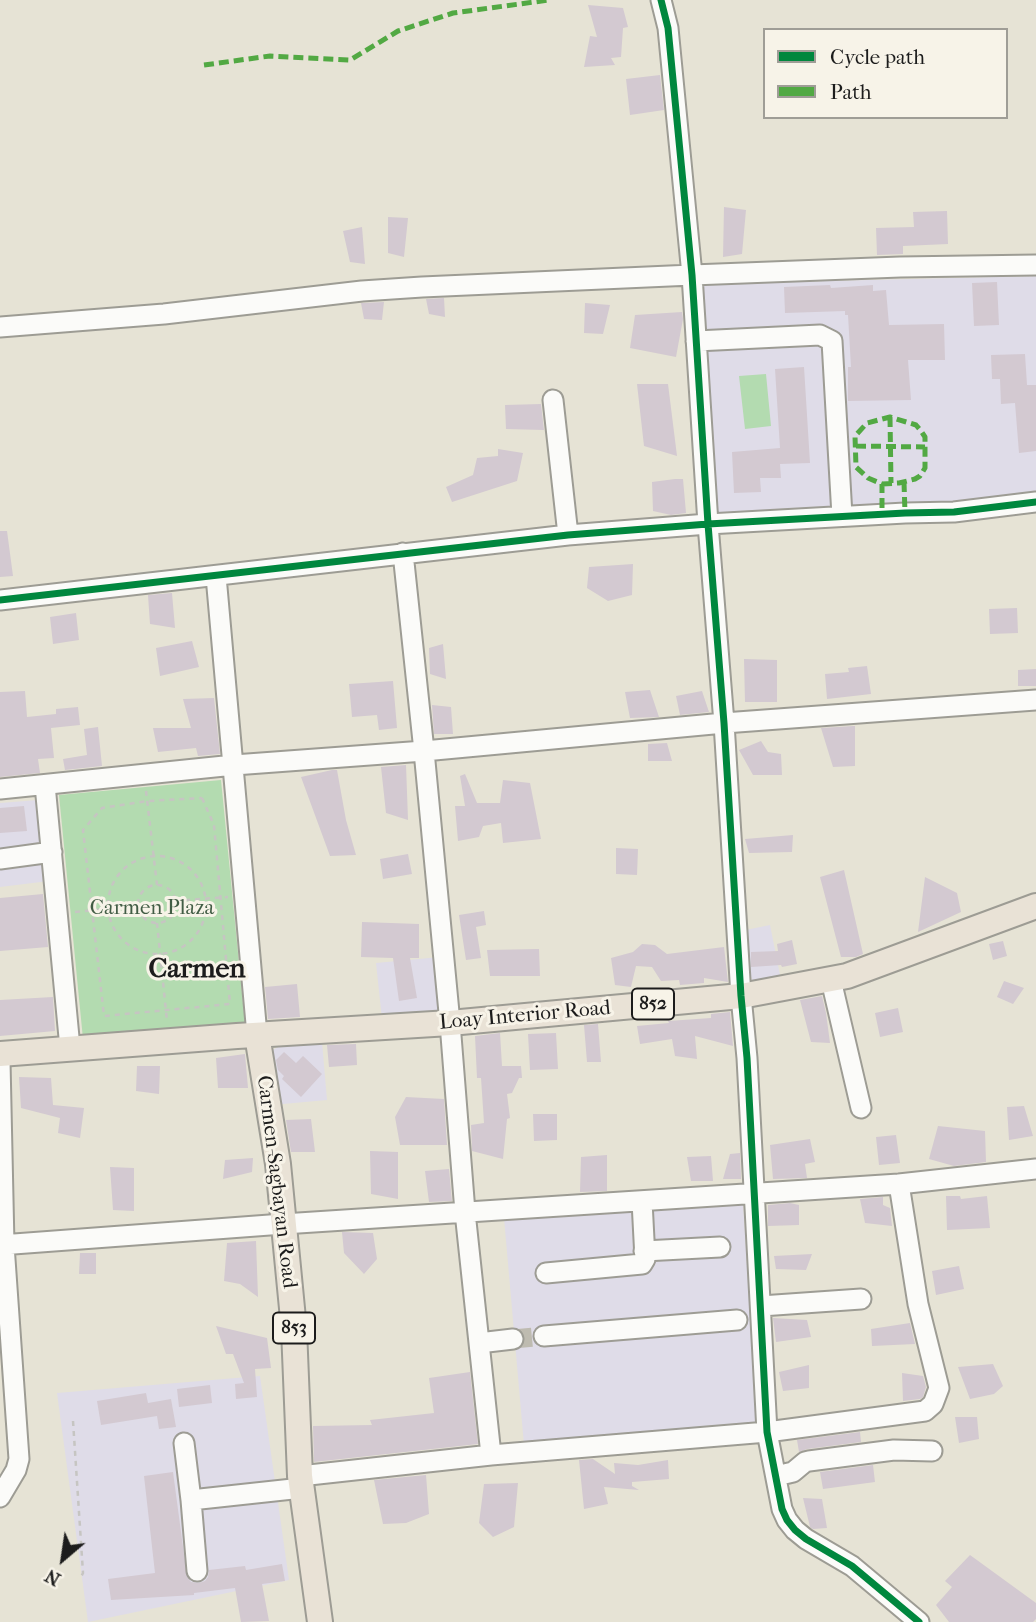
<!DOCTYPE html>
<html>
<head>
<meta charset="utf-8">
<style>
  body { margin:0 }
  #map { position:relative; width:1036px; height:1622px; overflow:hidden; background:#e6e3d5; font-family:"IM FELL French Canon",serif }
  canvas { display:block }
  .legend { position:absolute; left:763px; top:28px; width:245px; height:91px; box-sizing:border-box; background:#f7f3e8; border:2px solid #9f9d96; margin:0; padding:9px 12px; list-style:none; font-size:21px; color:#1c1c1c }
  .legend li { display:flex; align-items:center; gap:14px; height:35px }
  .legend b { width:35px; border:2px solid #9f9d96 }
  .north { position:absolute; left:28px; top:1524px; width:70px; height:70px; -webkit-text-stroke:5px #f7f3e8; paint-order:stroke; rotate:209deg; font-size:19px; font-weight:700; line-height:28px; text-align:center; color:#1c1c1c }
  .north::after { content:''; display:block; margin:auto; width:24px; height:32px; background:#1c1c1c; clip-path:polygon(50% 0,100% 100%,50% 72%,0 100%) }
</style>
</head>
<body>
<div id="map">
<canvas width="1036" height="1622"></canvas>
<ul class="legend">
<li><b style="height:9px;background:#00873e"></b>Cycle path</li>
<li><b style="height:9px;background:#52a943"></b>Path</li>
</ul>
<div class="north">N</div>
</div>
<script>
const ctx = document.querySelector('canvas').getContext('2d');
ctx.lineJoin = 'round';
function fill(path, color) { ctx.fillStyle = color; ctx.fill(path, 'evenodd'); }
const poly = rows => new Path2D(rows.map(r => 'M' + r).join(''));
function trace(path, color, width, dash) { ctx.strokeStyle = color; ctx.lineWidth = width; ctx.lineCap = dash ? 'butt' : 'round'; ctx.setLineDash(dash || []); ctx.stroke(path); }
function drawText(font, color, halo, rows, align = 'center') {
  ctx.font = font + ' "IM FELL French Canon",serif'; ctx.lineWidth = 6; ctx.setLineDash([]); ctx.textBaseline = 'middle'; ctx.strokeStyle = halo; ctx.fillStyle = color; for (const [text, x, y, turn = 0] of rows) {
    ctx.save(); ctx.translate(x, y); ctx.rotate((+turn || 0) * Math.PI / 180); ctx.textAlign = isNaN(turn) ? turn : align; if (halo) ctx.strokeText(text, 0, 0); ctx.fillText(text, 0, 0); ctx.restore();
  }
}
fill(poly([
  [1036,276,1036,495,716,519,701,284],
  [38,800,49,881,0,887,0,803],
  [770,925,780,975,752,981,741,931],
  [440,957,444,1014,382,1019,376,963],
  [322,1042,327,1100,272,1105,271,1051,278,1047],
  [743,1203,757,1422,524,1445,504,1218],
  [260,1376,289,1580,88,1622,57,1393]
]), '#dfdce8');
fill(poly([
  [766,374,771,426,745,429,739,376],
  [221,780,245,1024,83,1039,59,795]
]), '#b3dbb0');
fill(poly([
  [588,5,623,8,628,27,623,28,621,57,611,58,615,65,584,67,590,36,597,37],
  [660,75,664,110,630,115,626,79],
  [724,207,746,210,742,254,723,257],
  [947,211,948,244,903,246,903,254,877,255,876,228,914,227,913,212],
  [388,217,408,218,404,257,388,253],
  [362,227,365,264,350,262,343,231],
  [997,282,999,325,974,326,972,283],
  [830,285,831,288,873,285,873,291,886,290,889,325,944,324,945,360,908,360,911,400,848,401,848,367,851,367,848,315,845,315,845,311,785,313,784,287],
  [444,298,445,317,429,314,426,299],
  [384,302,382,320,364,319,361,303],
  [585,303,610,305,603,334,584,333],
  [682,312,683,319,676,357,630,348,635,315],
  [1025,354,1027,385,1036,385,1036,451,1019,453,1015,403,1001,404,1000,379,992,379,991,355],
  [804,367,810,463,780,464,781,478,760,478,761,492,734,493,732,452,780,448,775,369],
  [637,384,668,384,677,456,644,446],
  [541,404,544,430,506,429,505,405],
  [498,449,523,453,517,481,452,502,446,487,473,475,477,458,498,456],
  [675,479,683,479,686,513,671,515,653,511,652,482],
  [0,531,7,531,13,576,0,577],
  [633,564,632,595,608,601,587,588,589,567],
  [172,593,175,628,150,624,148,595],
  [1017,608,1018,633,990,634,989,609],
  [76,613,79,640,53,644,50,617],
  [192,641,199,667,160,676,156,648],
  [443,644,446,679,430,674,429,648],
  [744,659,777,660,777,702,745,702],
  [867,666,871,694,827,699,825,674,849,672,848,668],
  [1036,669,1036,686,1018,686,1018,670],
  [393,681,397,728,379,730,377,715,352,717,349,684],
  [650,690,659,717,630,718,625,692],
  [25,691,27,717,56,714,56,709,78,707,80,725,51,728,54,758,38,759,40,773,0,777,0,692],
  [702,691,709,712,680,715,676,696],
  [214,698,220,754,198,756,196,748,158,752,153,728,191,728,183,699],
  [432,705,451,707,453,734,434,734],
  [853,726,855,726,855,766,833,767,821,728],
  [98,727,102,766,65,770,63,759,87,755,84,729],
  [761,741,768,752,781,754,782,775,753,775,739,750],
  [667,743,672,761,648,761,648,744],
  [406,765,408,820,386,813,381,767],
  [332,770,337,770,346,820,356,855,330,856,301,777],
  [465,774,477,803,500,803,503,780,530,783,541,839,503,843,501,823,483,826,479,837,458,841,455,806,465,806,460,776],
  [24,806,27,831,0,833,0,808],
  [793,835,792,852,749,853,745,839],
  [616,848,638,849,637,875,616,874],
  [408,854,412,874,383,879,380,859],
  [844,870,863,954,856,957,841,957,820,877],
  [925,877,957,893,961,912,918,932],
  [43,894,48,947,0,951,0,898],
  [484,911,486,925,476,927,481,958,466,960,459,915],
  [362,922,419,924,419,958,410,958,417,998,399,1001,393,958,361,957],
  [792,940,797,964,782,967,781,965,751,967,751,952,778,951,777,944],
  [1003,941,1007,956,993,960,989,944],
  [642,944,655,945,667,954,724,947,728,982,704,978,704,983,680,985,679,980,661,981,652,967,636,966,631,987,615,985,611,958,633,952],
  [539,949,540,976,490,976,487,950],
  [1004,981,1024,988,1013,1004,997,997],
  [297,984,300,1017,268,1019,265,987],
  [822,996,826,1013,830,1043,811,1042,800,1000],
  [53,997,55,1031,0,1036,0,1000],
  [898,1008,903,1032,880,1037,875,1013],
  [730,1012,733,1046,695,1036,697,1059,675,1056,672,1039,640,1044,637,1026,669,1023,668,1021,711,1018,711,1014],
  [598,1024,601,1062,587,1062,584,1025],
  [500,1033,502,1066,521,1066,522,1078,519,1078,512,1093,507,1094,510,1118,507,1119,503,1159,472,1151,471,1125,484,1123,481,1078,477,1078,475,1036],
  [556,1033,558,1069,530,1070,528,1034],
  [356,1044,357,1065,329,1067,327,1045],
  [284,1052,296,1063,303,1056,322,1074,301,1097,282,1079,284,1076,278,1070,276,1060],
  [245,1054,248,1088,218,1088,216,1058],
  [137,1066,160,1066,159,1094,136,1091],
  [19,1077,51,1078,53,1105,84,1108,80,1138,58,1133,60,1118,21,1108],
  [406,1097,444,1099,447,1145,400,1145,395,1117],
  [1024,1106,1033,1136,1009,1140,1007,1107],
  [533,1114,557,1114,557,1140,534,1141],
  [311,1119,315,1152,291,1152,286,1120],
  [938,1126,985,1131,986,1162,954,1166,929,1159],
  [896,1135,900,1163,879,1165,876,1137],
  [810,1139,815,1162,805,1164,807,1178,773,1179,770,1145],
  [370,1151,398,1152,398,1199,371,1194],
  [740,1153,741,1179,723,1179,730,1154],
  [607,1155,607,1191,580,1192,581,1157],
  [711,1156,713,1181,691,1181,687,1157],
  [253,1158,252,1172,223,1179,225,1160],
  [110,1167,134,1168,134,1211,113,1210],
  [449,1169,452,1201,429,1202,425,1171],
  [946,1196,960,1196,961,1199,987,1196,990,1228,947,1230],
  [883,1197,883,1205,890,1208,892,1226,865,1223,860,1199],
  [790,1203,799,1205,799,1225,768,1226,768,1205],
  [342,1232,373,1233,377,1259,364,1274,344,1253],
  [256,1241,258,1297,240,1284,224,1281,227,1243],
  [80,1253,96,1253,96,1274,79,1274],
  [812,1254,806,1270,776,1269,774,1256],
  [959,1266,964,1289,936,1295,932,1271],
  [773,1318,807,1320,811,1337,776,1342],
  [910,1323,915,1344,872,1346,871,1329],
  [216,1326,267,1338,271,1368,255,1369,257,1397,236,1399,235,1384,244,1383,233,1354,226,1354],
  [993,1364,1003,1386,994,1394,970,1399,958,1367],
  [809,1365,809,1388,783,1391,779,1372],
  [470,1372,478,1444,314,1462,313,1426,372,1425,370,1420,434,1413,429,1378],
  [902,1373,923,1376,926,1387,923,1397,920,1399,903,1401],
  [210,1385,212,1403,179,1407,177,1389],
  [146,1393,148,1403,171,1399,176,1427,159,1429,157,1416,101,1425,97,1401],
  [955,1417,977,1417,979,1439,959,1443],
  [860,1432,861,1442,807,1449,799,1452,797,1440],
  [593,1459,615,1474,614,1463,638,1465,668,1460,669,1479,632,1482,632,1486,639,1490,604,1487,608,1504,584,1509,579,1460],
  [873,1465,875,1482,823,1489,820,1472],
  [173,1472,187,1577,191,1582,199,1583,205,1581,208,1577,209,1570,245,1566,246,1570,282,1564,285,1581,262,1584,269,1621,241,1622,235,1588,194,1593,194,1595,111,1600,108,1579,155,1573,144,1476],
  [426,1475,429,1514,406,1523,383,1524,374,1480],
  [518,1483,514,1527,493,1537,479,1523,484,1484],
  [803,1498,822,1499,827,1528,813,1529,810,1527],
  [970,1555,1036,1603,1036,1619,1033,1622,949,1622,936,1605,952,1587,945,1581]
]), '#d3c9d1');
trace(poly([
  [513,1339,544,1336]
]), '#bebbb0', 19, [19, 10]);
const minor = poly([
  [661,0,668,28,692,275,708,524,724,723,741,996,747,1058,767,1432,782,1509,787,1520,795,1530,806,1539,852,1566,919,1622],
  [0,327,164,314,362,291,422,287,692,275,900,267,1036,265],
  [696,341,820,335,832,341,842,516],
  [553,400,568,535],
  [403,553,424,751,450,1023,465,1212,491,1455],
  [216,576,257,1035],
  [0,600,568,535,708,524,905,513,954,512,1036,502],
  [45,785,70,1048],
  [0,789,234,765,424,751,724,723,1036,700],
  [0,859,52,852],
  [831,980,861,1108],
  [0,1061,4,1245,19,1459,16,1470,0,1497],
  [0,1245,283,1224,899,1184,1036,1169],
  [644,1251,720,1247],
  [546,1273,642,1264,645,1259,642,1201],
  [761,1306,861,1299],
  [544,1336,737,1320],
  [479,1343,513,1339],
  [184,1443,191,1500,302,1488],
  [300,1476,491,1455,767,1432,925,1411,933,1404,939,1388,918,1304,899,1184],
  [776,1476,793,1472,805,1462,809,1461,894,1450,932,1451],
  [191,1500,197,1571]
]);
const major = poly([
  [257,1035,278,1164,294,1329,300,1476,320,1622],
  [0,1054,237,1036,450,1023,741,996,847,976,1036,906]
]);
trace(minor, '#9d9c94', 23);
trace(major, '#9d9c94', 28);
trace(poly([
  [146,791,157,885],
  [202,798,214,825,230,1004,104,1016,83,830,102,808,148,801,202,798],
  '108 905a49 49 0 1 1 98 0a49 49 0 1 1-98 0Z',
  '138 904a19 19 0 1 1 38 0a19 19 0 1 1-38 0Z',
  [175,901,228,897],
  [75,912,138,906],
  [157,923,167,1021],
  [73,1421,83,1573,81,1577]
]), '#c6c5c2', 2.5, [5, 5]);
trace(minor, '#fbfbf9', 19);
trace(major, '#e9e2d6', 24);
trace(poly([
  [204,65,270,56,350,60,398,31,453,13,549,0],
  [890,417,891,483],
  [856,446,925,447],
  [904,482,905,513],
  [882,484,899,483,915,479,920,476,925,468,925,437,921,431,916,425,890,417,867,423,855,436,856,467,868,478,882,484,882,514]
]), '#52a943', 5, [10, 5]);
trace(poly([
  [661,0,668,28,692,275,708,524,724,723,741,996,747,1058,767,1432,782,1509,787,1520,795,1530,806,1539,852,1566,919,1622],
  [0,600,568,535,708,524,905,513,954,512,1036,502]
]), '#00873e', 7);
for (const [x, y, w] of [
  [653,1004,42],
  [294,1328,42]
]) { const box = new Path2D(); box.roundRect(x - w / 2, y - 15.5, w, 31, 5); ctx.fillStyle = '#f7f3e8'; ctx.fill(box); trace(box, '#1c1c1c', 2); }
drawText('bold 19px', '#1c1c1c', null, [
  ["852",653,1004],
  ["853",294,1328]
]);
drawText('21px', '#425d45', '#f7f3e8', [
  ["Carmen Plaza",152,909]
]);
drawText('21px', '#1c1c1c', '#f7f3e8', [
  ["Loay Interior Road",525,1016,-5],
  ["Carmen-Sagbayan Road",276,1182,83]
]);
drawText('bold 28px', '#1c1c1c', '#f7f3e8', [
  ["Carmen",197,970]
]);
</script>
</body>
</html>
